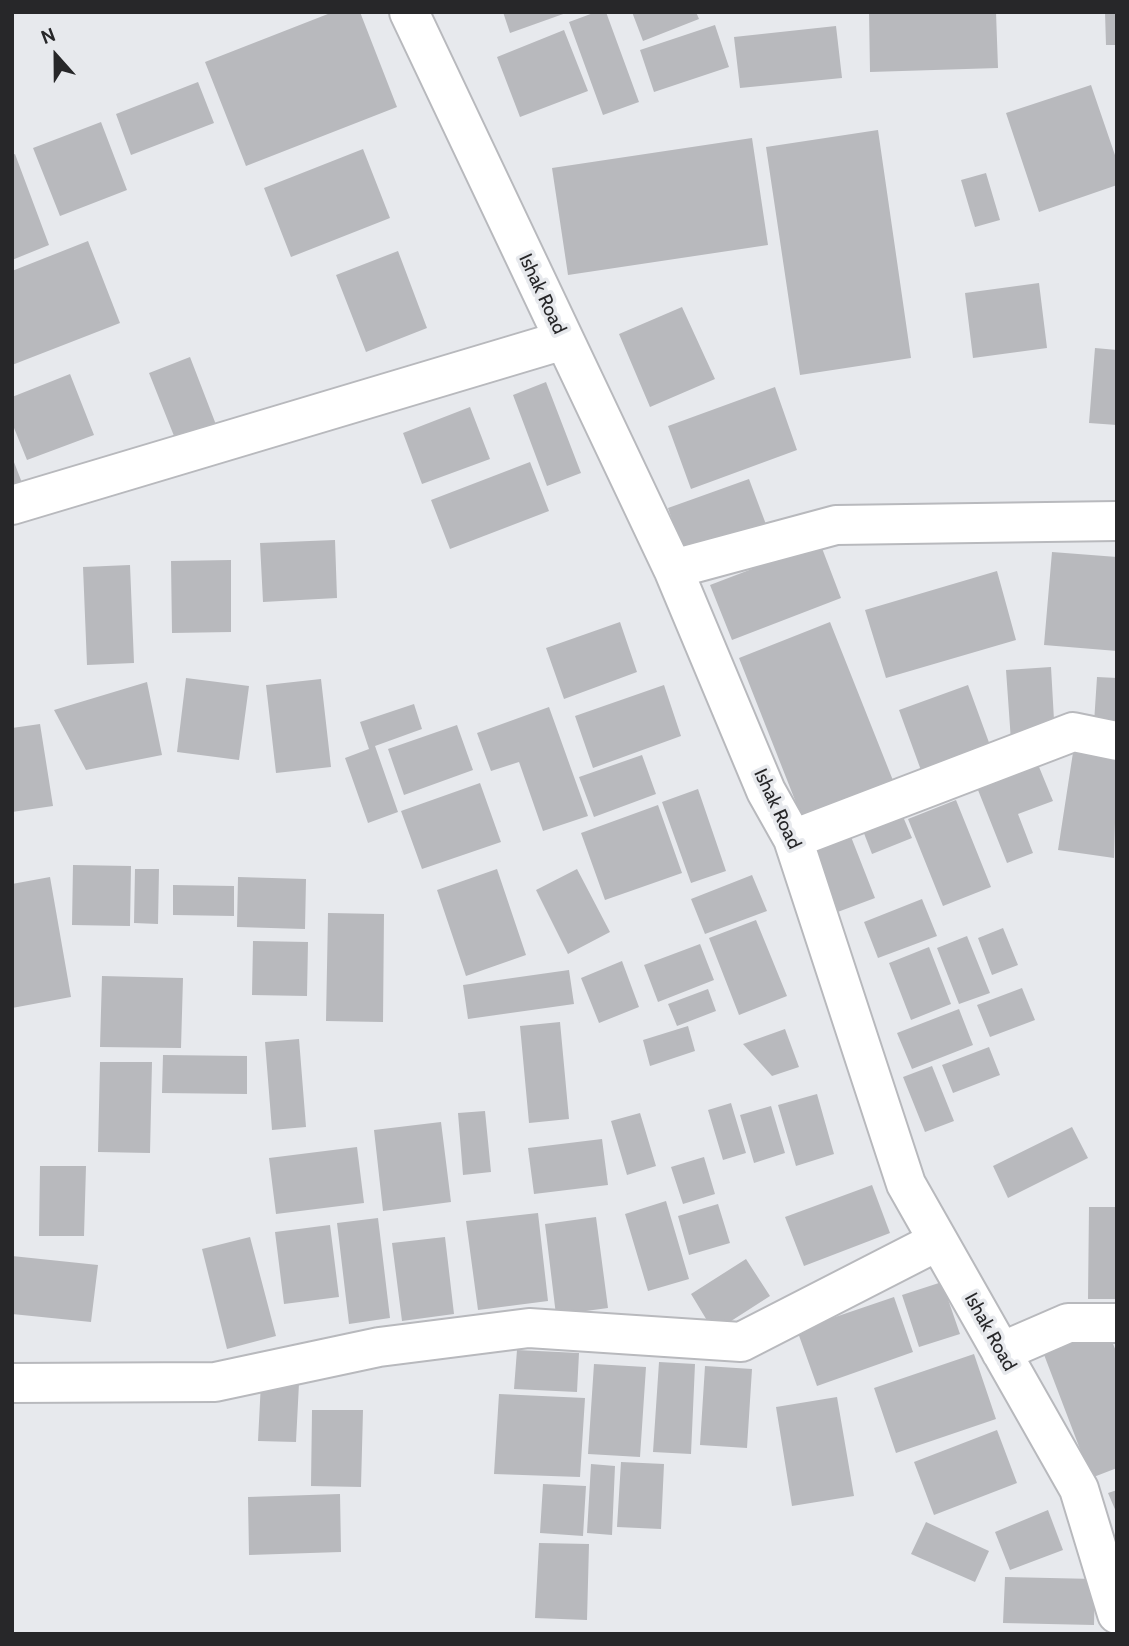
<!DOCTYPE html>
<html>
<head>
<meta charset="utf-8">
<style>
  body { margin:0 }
  #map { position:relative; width:1129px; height:1646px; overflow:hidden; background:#e7e9ed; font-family:Cabin,sans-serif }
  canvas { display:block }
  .frame { position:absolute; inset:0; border:14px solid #272729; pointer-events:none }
  .north { position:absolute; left:21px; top:21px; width:70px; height:70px; -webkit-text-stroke:5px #e7e9ed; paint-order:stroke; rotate:339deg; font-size:19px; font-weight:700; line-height:28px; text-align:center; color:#272729 }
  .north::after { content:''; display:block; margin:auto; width:24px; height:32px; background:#272729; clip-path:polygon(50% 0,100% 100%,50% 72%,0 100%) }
</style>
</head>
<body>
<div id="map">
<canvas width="1129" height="1646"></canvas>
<div class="frame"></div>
<div class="north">N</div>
</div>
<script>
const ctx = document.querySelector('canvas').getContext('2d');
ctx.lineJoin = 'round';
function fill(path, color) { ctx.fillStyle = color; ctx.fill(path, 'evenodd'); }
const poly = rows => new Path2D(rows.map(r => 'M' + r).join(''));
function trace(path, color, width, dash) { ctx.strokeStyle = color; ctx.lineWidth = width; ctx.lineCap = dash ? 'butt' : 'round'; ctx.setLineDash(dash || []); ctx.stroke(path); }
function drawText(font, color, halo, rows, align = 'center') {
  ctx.font = font + ' Cabin,sans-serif'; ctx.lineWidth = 7; ctx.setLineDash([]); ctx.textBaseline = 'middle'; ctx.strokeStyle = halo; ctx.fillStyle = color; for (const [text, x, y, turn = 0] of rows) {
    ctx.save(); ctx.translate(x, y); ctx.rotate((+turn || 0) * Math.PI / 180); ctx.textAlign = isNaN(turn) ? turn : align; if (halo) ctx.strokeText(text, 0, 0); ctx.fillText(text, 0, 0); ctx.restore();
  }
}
fill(poly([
  [333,12,360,12,397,107,246,166,205,62],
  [503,12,566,12,566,13,510,33],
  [596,12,606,12,639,102,603,115,569,22],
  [632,12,696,12,699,19,643,41],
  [869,12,996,12,998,68,870,72],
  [1105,12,1117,12,1117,45,1106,45],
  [715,25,729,67,654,92,640,50],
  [836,26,842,78,740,88,734,37],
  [564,30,588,91,520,117,497,57],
  [198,82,214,123,131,155,116,114],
  [1091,85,1117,161,1117,185,1039,212,1006,113],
  [101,122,127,190,60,216,33,148],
  [878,130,911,358,800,375,766,147],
  [752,138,768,245,568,275,552,168],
  [363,149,390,218,291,257,264,188],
  [15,154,49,245,12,260,12,155],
  [986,173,1000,220,975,227,961,180],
  [88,241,120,323,12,365,12,271],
  [398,251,427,328,366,352,336,275],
  [1039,283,1047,348,973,358,965,293],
  [682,307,715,379,650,407,619,334],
  [1095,348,1117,350,1117,425,1089,423],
  [190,357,220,435,180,451,149,373],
  [70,374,94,435,27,460,12,423,12,397],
  [546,382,581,473,547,486,513,395],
  [775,387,797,450,691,489,668,426],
  [470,407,490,459,422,484,403,433],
  [12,457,26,493,12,499],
  [530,462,549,511,450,549,431,500],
  [749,479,767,527,685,556,668,508],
  [335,540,337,598,263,602,260,543],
  [820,543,841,598,732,640,710,585],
  [1052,552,1117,557,1117,651,1044,645],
  [231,560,231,632,172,633,171,561],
  [130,565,134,663,87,665,83,567],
  [997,571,1016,640,886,678,865,610],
  [620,622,637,672,564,699,546,648],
  [830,622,896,788,804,823,739,658],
  [1051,667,1055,738,1011,741,1006,670],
  [1097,677,1117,678,1117,725,1094,723],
  [186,678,249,686,239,760,177,752],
  [321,679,331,767,276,773,266,685],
  [147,682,162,755,86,770,54,710],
  [664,685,681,736,593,768,575,716],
  [968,685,991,748,922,773,899,710],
  [414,704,422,729,375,746,398,812,368,823,345,758,369,749,360,722],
  [549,707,588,816,543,831,519,762,491,771,477,733],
  [40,724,53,806,12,812,12,728],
  [457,725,473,770,404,795,388,749],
  [1074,746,1117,752,1114,858,1058,850],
  [642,755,656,794,594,817,579,777],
  [1037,762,1053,801,1018,814,1033,853,1007,863,976,785],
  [480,783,501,842,422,869,401,811],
  [698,789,726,871,691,883,662,802],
  [956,800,991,887,943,906,908,819],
  [658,805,682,873,605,900,581,833],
  [899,807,912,838,872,854,860,823],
  [846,824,875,898,835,913,807,839],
  [73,865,131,866,130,926,72,925],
  [135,869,159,869,158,924,134,923],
  [497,869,526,955,466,976,437,890],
  [577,869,610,932,568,954,536,890],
  [752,875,767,911,705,934,691,899],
  [50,877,71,997,12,1008,12,884],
  [238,877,306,879,305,929,237,927],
  [173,885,234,886,234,916,173,915],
  [922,899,937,936,878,958,864,922],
  [328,913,384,914,383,1022,326,1021],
  [756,920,787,996,739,1015,709,938],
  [1003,928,1018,965,992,975,978,938],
  [967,936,990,993,959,1004,937,948],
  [253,941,308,942,307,996,252,995],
  [700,944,714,980,658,1002,644,965],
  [929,947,951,1004,911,1020,889,963],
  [622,961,639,1007,599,1023,581,978],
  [569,970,574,1004,468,1019,463,985],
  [102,976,183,978,181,1048,100,1047],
  [1022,988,1035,1020,990,1037,977,1005],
  [708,989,716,1011,677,1026,668,1004],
  [959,1009,973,1045,912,1069,897,1033],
  [560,1022,569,1119,529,1123,520,1026],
  [688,1026,695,1051,650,1066,643,1040],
  [785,1029,799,1067,772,1076,743,1044],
  [299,1039,306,1127,272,1130,265,1042],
  [989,1047,1000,1075,953,1093,942,1065],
  [163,1055,247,1056,247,1094,162,1093],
  [100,1062,152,1062,150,1153,98,1152],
  [932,1066,954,1121,925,1132,903,1077],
  [817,1094,834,1154,796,1166,778,1105],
  [731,1103,746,1153,723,1160,708,1110],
  [771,1106,785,1153,754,1163,740,1115],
  [485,1111,491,1172,463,1175,458,1113],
  [640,1113,656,1166,627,1175,611,1121],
  [441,1122,451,1202,383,1211,374,1130],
  [1072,1127,1088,1158,1008,1198,993,1166],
  [602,1139,608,1185,534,1194,528,1148],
  [357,1147,364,1203,276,1214,269,1158],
  [704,1157,715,1194,683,1204,671,1167],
  [40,1166,86,1166,84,1236,39,1236],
  [872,1185,890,1233,804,1266,785,1217],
  [666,1201,689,1279,648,1291,625,1214],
  [718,1204,730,1243,689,1255,678,1216],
  [1089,1207,1117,1207,1117,1299,1088,1299],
  [538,1213,548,1301,478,1310,466,1221],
  [596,1217,608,1308,556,1315,545,1224],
  [378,1218,390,1318,349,1324,337,1223],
  [330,1225,339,1297,284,1304,275,1232],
  [250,1237,276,1336,227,1349,202,1249],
  [445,1237,454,1314,402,1321,392,1243],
  [12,1256,98,1265,91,1322,12,1314],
  [746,1259,770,1296,714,1332,691,1294],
  [942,1282,960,1334,919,1347,902,1295],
  [894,1297,913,1352,817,1386,797,1330],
  [1107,1328,1117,1354,1117,1468,1091,1478,1043,1352],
  [517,1350,579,1353,577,1392,514,1389],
  [974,1354,996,1419,896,1453,874,1388],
  [659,1362,695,1364,691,1454,653,1452],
  [594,1364,646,1367,640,1457,588,1454],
  [705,1366,752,1369,747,1448,700,1445],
  [261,1382,299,1383,296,1442,258,1441],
  [499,1394,585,1398,580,1477,494,1474],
  [837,1397,854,1496,792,1506,776,1407],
  [312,1410,363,1410,361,1487,311,1486],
  [997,1430,1017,1483,934,1515,914,1462],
  [621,1462,664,1464,661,1529,617,1527],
  [591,1464,615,1466,612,1535,587,1533],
  [543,1484,586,1486,583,1536,540,1533],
  [1117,1490,1117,1514,1108,1493],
  [340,1494,341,1552,249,1555,248,1497],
  [1048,1510,1063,1550,1010,1570,995,1532],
  [926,1522,989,1551,975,1582,911,1554],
  [539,1543,589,1544,587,1620,535,1618],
  [1005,1577,1095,1579,1094,1625,1003,1623]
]), '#b8b9bd');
const minor = poly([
  [409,12,673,569,766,791,793,839,906,1184,1079,1489,1117,1614],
  [12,505,564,340],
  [673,569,836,525,1117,521],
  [793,839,1073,732,1117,741],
  [1001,1352,1068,1323,1117,1323],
  [12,1383,215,1382,379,1347,529,1328,741,1342,938,1241]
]);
trace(minor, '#b8b9bd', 42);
trace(minor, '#fff', 38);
drawText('19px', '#272729', '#e7e9ed', [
  ["Ishak Road",542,294,65],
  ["Ishak Road",777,809,65],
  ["Ishak Road",990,1332,61]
]);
</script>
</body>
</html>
